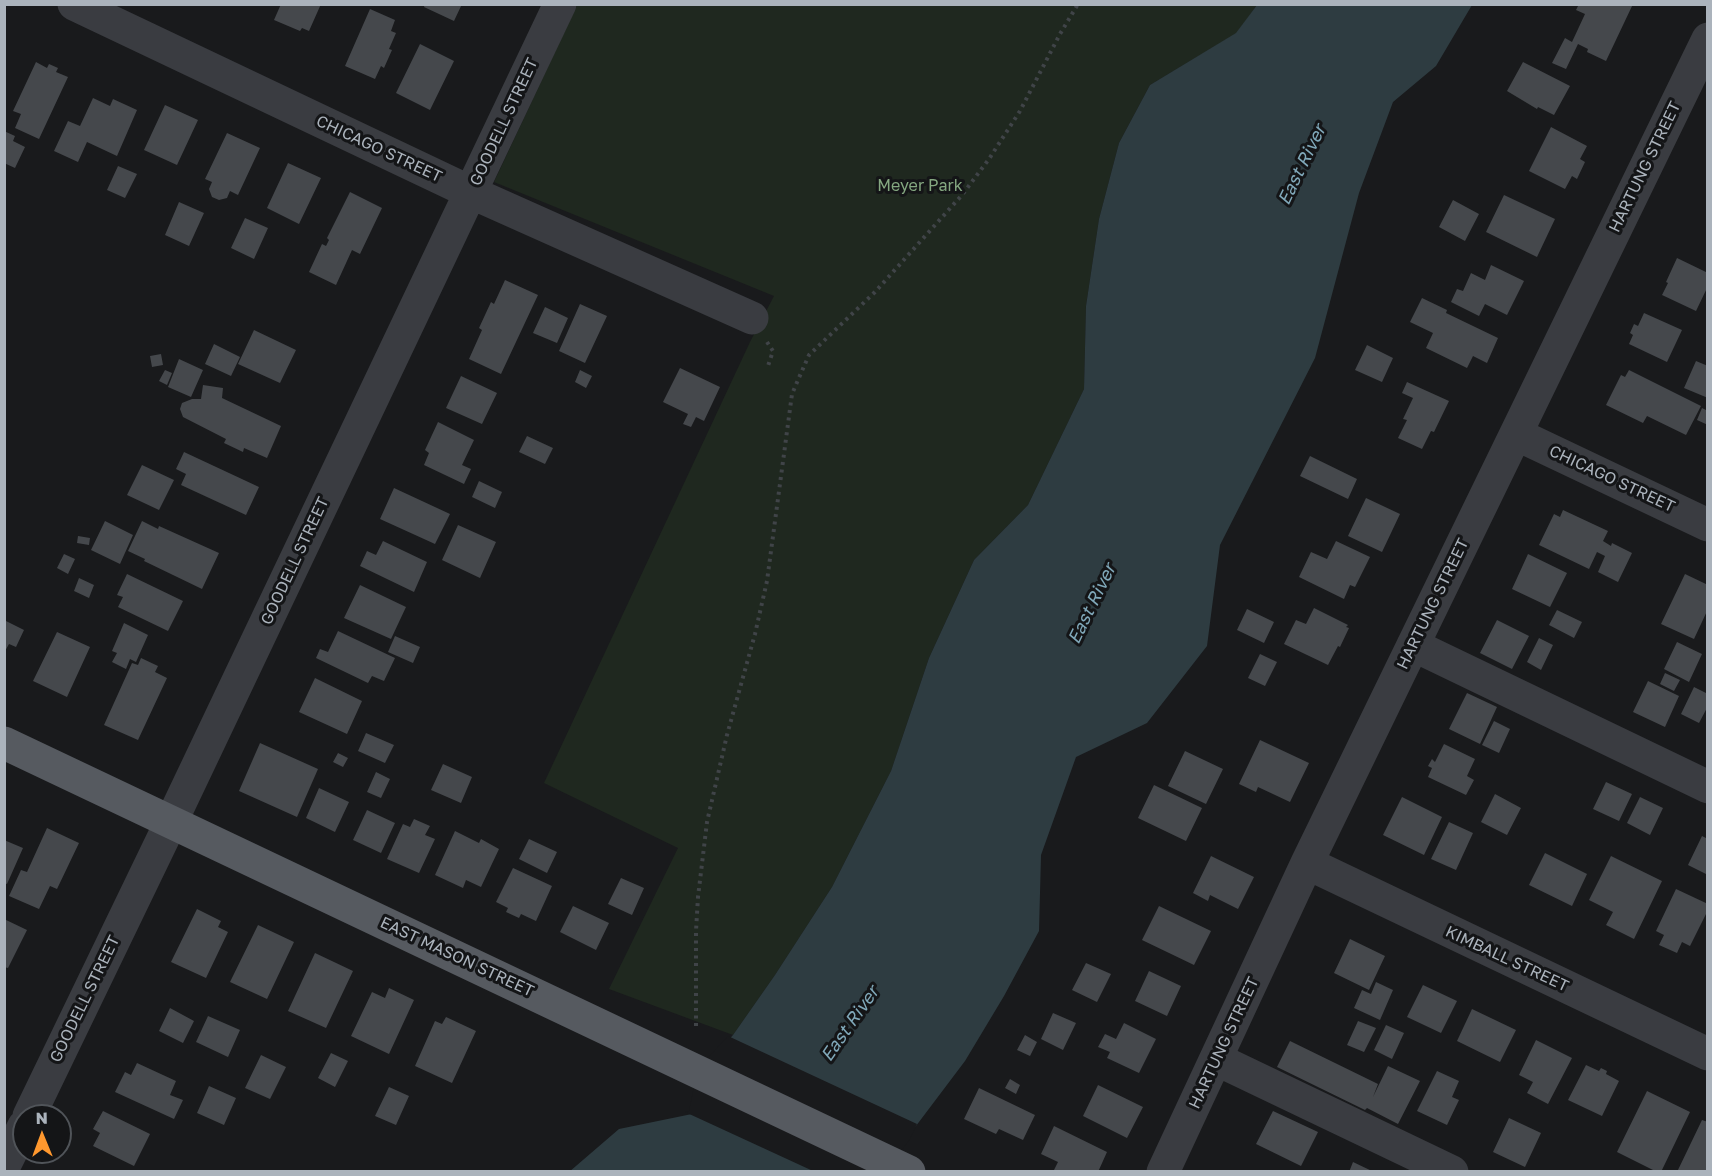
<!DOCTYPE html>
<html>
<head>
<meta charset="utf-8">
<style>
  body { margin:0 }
  #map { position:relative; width:1712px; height:1176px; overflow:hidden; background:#191a1c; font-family:"Golos Text",sans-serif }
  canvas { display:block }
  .frame { position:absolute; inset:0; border:6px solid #abb3bc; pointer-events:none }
  .north { position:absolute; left:12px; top:1104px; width:60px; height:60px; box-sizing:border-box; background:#141517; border:2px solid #505459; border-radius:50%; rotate:359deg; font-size:16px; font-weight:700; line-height:24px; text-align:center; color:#abb3bc }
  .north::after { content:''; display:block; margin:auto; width:21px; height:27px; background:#ff982e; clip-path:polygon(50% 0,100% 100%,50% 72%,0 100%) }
</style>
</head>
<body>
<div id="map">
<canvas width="1712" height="1176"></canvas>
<div class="frame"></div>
<div class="north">N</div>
</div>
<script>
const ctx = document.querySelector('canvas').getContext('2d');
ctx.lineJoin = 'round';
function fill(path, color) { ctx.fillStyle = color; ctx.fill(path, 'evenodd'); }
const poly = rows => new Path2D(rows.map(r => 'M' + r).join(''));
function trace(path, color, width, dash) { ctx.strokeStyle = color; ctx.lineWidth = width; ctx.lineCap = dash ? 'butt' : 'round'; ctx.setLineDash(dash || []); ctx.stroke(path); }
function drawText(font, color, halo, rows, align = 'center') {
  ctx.font = font + ' "Golos Text",sans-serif'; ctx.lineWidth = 6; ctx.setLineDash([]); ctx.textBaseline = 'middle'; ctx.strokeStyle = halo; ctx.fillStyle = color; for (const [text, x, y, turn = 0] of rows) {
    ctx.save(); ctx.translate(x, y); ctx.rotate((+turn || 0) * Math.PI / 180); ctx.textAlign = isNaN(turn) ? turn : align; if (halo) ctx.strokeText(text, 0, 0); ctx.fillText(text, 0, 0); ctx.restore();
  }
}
fill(poly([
  [577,5,1257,5,1237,33,1150,85,1119,143,1099,219,1086,306,1084,389,1028,505,974,560,929,658,891,771,832,887,775,975,733,1035,609,989,678,848,544,783,750,342,774,296,494,182]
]), '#1f281f');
fill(poly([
  [1257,5,1472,5,1436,66,1393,102,1359,193,1315,358,1220,545,1207,646,1147,723,1076,757,1041,855,1039,931,1004,996,965,1061,882,1171,569,1172,619,1129,692,1114,700,1072,733,1035,775,975,832,887,891,771,929,658,974,560,1028,505,1084,389,1086,306,1099,219,1119,143,1150,85,1236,33]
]), '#2e3c41');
fill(poly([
  [728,1036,917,1124,910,1139,885,1172,813,1171,685,1112,689,1111,695,1082,704,1062]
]), '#191a1c');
fill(poly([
  [281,4,321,4,309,31,302,28,300,31,274,20],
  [425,4,462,4,454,21,424,7],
  [1579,4,1633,4,1606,61,1587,52,1588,49,1578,44,1566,69,1552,63,1565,38,1572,42,1585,14,1576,10],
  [370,9,395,20,391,31,396,33,389,49,392,50,384,68,381,66,375,79,345,66],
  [420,44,454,61,430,110,396,93],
  [36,62,47,68,49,64,58,68,56,72,68,77,39,139,15,128,21,114,13,111],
  [1523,62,1570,86,1554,115,1538,107,1537,109,1507,91],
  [93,98,110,106,113,99,137,110,117,156,87,142,78,162,54,151,68,121,80,126],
  [165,105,198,120,177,165,144,150],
  [1551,127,1587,146,1580,159,1585,162,1577,179,1572,176,1565,189,1529,171],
  [4,131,15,136,13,141,25,147,15,168,4,163],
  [227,133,260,148,238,195,230,191,227,198,219,200,212,197,209,189,212,182,205,179],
  [288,163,321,178,299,224,267,208],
  [118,166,137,174,125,198,107,190],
  [350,192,382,208,360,254,352,250,336,285,309,272,322,244,326,246,329,240,327,238],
  [1504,195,1555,219,1537,257,1486,232],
  [1453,200,1479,214,1465,241,1439,227],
  [179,202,204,213,189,246,165,235],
  [245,218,268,228,254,259,231,248],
  [1677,258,1708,273,1708,286,1696,311,1662,295,1668,283,1666,282],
  [1491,265,1524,281,1507,315,1485,304,1479,316,1451,302,1457,289,1463,291,1471,273,1485,280],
  [505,280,538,295,501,374,469,359,482,330,479,328,491,302,494,304],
  [1422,298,1447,310,1446,313,1498,338,1487,363,1473,356,1467,368,1426,348,1433,333,1410,322],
  [580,304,607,316,585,363,559,351],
  [545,307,568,318,557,343,533,333],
  [1644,313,1682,330,1667,362,1629,344,1633,335,1630,333,1634,324,1638,326],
  [254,330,296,350,280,383,238,364],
  [214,344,240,357,231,376,205,364],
  [1367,345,1393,358,1382,382,1355,370],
  [161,354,163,365,152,367,150,356],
  [179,359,203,370,191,397,168,387],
  [1696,361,1708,366,1708,398,1684,388],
  [680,368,720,387,704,421,696,417,691,427,683,424,688,414,663,402],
  [165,370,172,373,167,385,159,381],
  [580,370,592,376,586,388,575,382],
  [1629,370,1701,406,1686,435,1647,416,1643,423,1606,405,1621,375,1625,377],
  [461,376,497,393,482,424,446,408],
  [1407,382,1449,401,1434,432,1431,431,1422,449,1398,438,1407,420,1403,419,1413,398,1402,393],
  [203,385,223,388,222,398,281,426,267,458,244,448,243,452,224,443,226,439,183,417,180,409,182,403,192,399,201,399],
  [1702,408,1708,411,1708,425,1697,420],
  [438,422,474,440,462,465,471,469,464,484,424,465,429,453,425,450],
  [527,436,553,448,545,464,519,452],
  [184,452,259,487,246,515,181,485,186,474,176,469],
  [1310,456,1357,479,1348,499,1300,476],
  [142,465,174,480,159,510,127,495],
  [479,481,502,492,495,508,472,497],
  [394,488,450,514,435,544,380,519],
  [1366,498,1400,514,1382,552,1348,536],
  [1563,510,1608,531,1603,541,1611,546,1612,543,1632,553,1618,582,1598,572,1605,556,1597,552,1589,569,1539,545,1554,514,1560,517],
  [105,521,133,535,120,564,91,550],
  [142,521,158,529,159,526,219,553,202,589,144,561,145,559,128,551],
  [458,525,496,542,480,578,442,560],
  [78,536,90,538,89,545,77,543],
  [383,541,427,562,414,592,360,566,367,551,376,555],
  [1336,541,1370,557,1355,587,1350,585,1344,599,1299,577,1311,552,1327,559],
  [64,554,75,559,68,574,57,568],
  [1528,554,1567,573,1550,607,1512,589],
  [127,574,183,601,168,631,118,607,123,597,117,595],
  [1685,574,1708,585,1708,609,1694,639,1661,624],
  [79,578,94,585,89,598,74,591],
  [360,585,406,607,391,639,344,618],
  [1314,608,1348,625,1346,627,1349,628,1340,647,1338,646,1328,665,1284,644,1296,620,1306,624],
  [1247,609,1274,622,1264,643,1237,630],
  [1557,610,1582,622,1574,638,1549,625],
  [4,620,24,630,16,647,9,644,4,653],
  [1497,620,1529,636,1512,669,1480,653],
  [124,623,148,635,136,662,130,659,126,669,112,662,117,653,112,651],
  [338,631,395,658,384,681,372,676,368,683,316,658,320,649,328,652],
  [57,632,90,647,67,697,33,681],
  [395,636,420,647,413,663,388,652],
  [1539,638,1553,645,1541,670,1527,662],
  [1677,642,1702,654,1689,682,1664,669],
  [1260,654,1277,662,1265,686,1248,678],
  [141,658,158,666,155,672,167,678,138,740,104,725,132,663,138,665],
  [1665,673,1680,680,1674,691,1660,684],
  [315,678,362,701,347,734,299,712],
  [1648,681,1679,696,1665,727,1633,712],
  [1694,687,1708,694,1708,706,1699,723,1681,714],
  [1467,693,1497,707,1480,744,1449,729],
  [1494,721,1510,729,1499,753,1482,745],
  [366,733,394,745,385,763,358,751],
  [1260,740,1309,763,1290,802,1258,787,1256,792,1239,784],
  [260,743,318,769,297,817,239,791],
  [1444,744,1475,759,1467,776,1474,780,1466,795,1428,777,1432,768,1428,766,1432,759,1435,762],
  [1185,751,1223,769,1206,804,1168,786],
  [338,753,348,758,343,767,333,762],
  [443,764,472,777,461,803,431,790],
  [376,772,390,779,381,798,367,792],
  [1606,782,1632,794,1619,821,1593,809],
  [1154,785,1202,808,1186,841,1138,818],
  [319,788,349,802,335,832,306,818],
  [1495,794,1521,808,1507,835,1481,822],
  [1402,797,1442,817,1424,855,1383,835],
  [1640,797,1663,808,1650,835,1627,823],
  [367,810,395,823,381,853,353,840],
  [414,819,430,826,425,835,435,839,419,873,387,859,403,824,410,827],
  [1449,822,1473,833,1456,870,1431,859],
  [47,828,79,843,57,889,50,886,39,909,9,896,21,870,27,872],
  [455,831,479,843,481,839,499,849,481,887,466,880,463,888,435,875],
  [1702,836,1708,839,1708,875,1688,865],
  [529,839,557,852,547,873,519,859],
  [4,840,23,848,7,884,4,883],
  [1545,853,1587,874,1572,906,1529,885],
  [1211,856,1254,877,1238,909,1210,895,1208,901,1193,893],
  [1611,856,1662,881,1634,939,1606,925,1613,912,1589,900],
  [513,868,552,886,536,921,521,914,519,918,506,912,508,908,496,902],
  [621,878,644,888,632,915,608,904],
  [1676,889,1708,904,1708,910,1690,946,1682,942,1677,953,1659,945,1664,935,1656,931],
  [573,906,609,923,596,950,560,932],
  [1159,906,1211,931,1194,965,1142,940],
  [197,909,221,921,218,927,228,932,206,978,171,962],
  [4,919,27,930,8,968,4,967],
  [258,925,294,942,267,999,230,982],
  [1350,939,1385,956,1369,990,1334,973],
  [315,953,353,971,326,1028,288,1011],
  [1086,963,1111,974,1097,1002,1072,990],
  [1149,971,1181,986,1167,1016,1135,1001],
  [1376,982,1393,990,1380,1020,1354,1008,1362,990,1371,994],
  [1423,985,1457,1001,1441,1033,1407,1017],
  [389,988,414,1000,389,1054,351,1036,372,992,385,998],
  [170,1008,194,1021,183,1043,159,1031],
  [1472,1009,1516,1030,1500,1062,1457,1041],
  [1053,1013,1076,1023,1063,1050,1041,1039],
  [208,1016,240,1030,228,1057,196,1042],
  [446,1017,476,1031,452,1083,415,1066,435,1021,442,1024],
  [1358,1021,1376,1028,1364,1052,1347,1045],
  [1124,1023,1156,1039,1139,1073,1107,1058,1110,1052,1098,1047,1105,1034,1116,1039],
  [1386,1025,1404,1033,1392,1059,1374,1050],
  [1025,1035,1037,1042,1030,1056,1017,1050],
  [1536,1040,1572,1058,1548,1104,1527,1093,1533,1082,1519,1075],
  [1290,1041,1378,1084,1373,1097,1388,1066,1420,1081,1398,1124,1367,1108,1365,1110,1277,1067],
  [331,1053,348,1061,335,1087,318,1078],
  [261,1055,286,1067,270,1099,245,1088],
  [137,1063,176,1081,170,1095,183,1100,174,1119,115,1092,125,1072,131,1075],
  [1586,1065,1599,1071,1601,1068,1607,1071,1606,1074,1619,1081,1602,1116,1568,1100],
  [1437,1071,1459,1081,1452,1097,1459,1100,1447,1125,1417,1111],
  [1010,1079,1020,1085,1016,1094,1005,1088],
  [1098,1085,1143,1107,1127,1138,1083,1116],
  [209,1086,236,1098,224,1125,197,1113],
  [389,1087,409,1096,396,1125,375,1116],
  [979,1088,1035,1115,1023,1140,999,1129,996,1134,964,1119],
  [1647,1091,1690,1112,1661,1172,1657,1172,1617,1152],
  [103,1111,150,1134,134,1166,93,1146,100,1133,93,1129],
  [1273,1111,1318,1132,1301,1166,1256,1144],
  [1509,1118,1541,1133,1525,1167,1493,1152],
  [1702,1120,1708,1122,1708,1172,1677,1172],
  [1054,1126,1107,1152,1098,1172,1058,1172,1054,1170,1058,1162,1041,1154],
  [1353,1162,1374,1172,1349,1172]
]), '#45484c');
trace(poly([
  [767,342,773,351,768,366],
  [696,1026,696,931,698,897,707,822,727,735,755,634,767,581,792,394,798,380,809,355,875,292,962,195,989,159,1020,111,1060,34,1078,4]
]), '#404448', 4, [3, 4.5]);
trace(poly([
  [74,4,470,192,752,318],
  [1516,434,1708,525],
  [1413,645,1708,787],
  [1307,863,1708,1054],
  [1216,1059,1452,1172],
  [29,1116,171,822,560,4],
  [4,1166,24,1126],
  [1163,1172,1307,863,1708,39]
]), '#3a3c41', 33);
trace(poly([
  [4,743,909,1172]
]), '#565a60', 33);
drawText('16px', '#abb3bc', '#141517', [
  ["GOODELL STREET",504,122,-65],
  ["CHICAGO STREET",379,149,25],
  ["HARTUNG STREET",1645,167,-64],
  ["CHICAGO STREET",1612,479,25],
  ["GOODELL STREET",295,561,-65],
  ["HARTUNG STREET",1433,604,-64],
  ["EAST MASON STREET",457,957,25],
  ["KIMBALL STREET",1507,959,25],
  ["GOODELL STREET",85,999,-64],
  ["HARTUNG STREET",1224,1043,-65]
]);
drawText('16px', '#85a881', '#141517', [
  ["Meyer Park",920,186]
]);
drawText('italic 18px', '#80a8b9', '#141517', [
  ["East River",1302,165,-64],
  ["East River",1092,604,-64],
  ["East River",850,1024,-55]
]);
</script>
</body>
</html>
